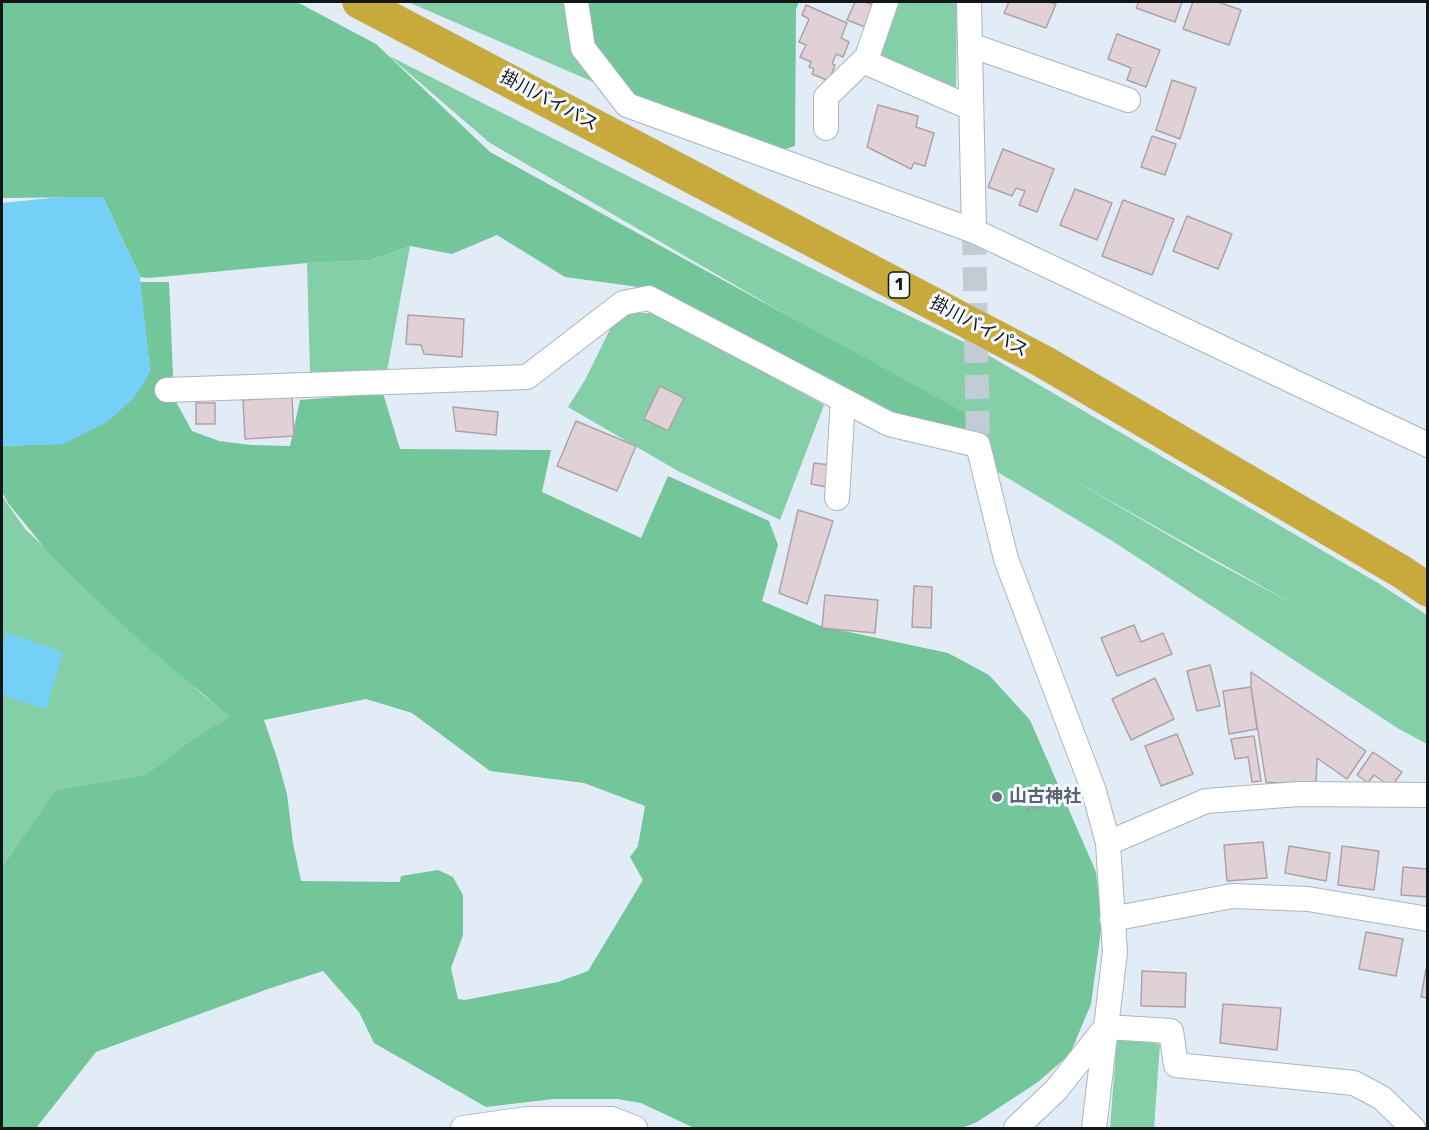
<!DOCTYPE html>
<html>
<head>
<meta charset="utf-8">
<style>
  body { margin:0 }
  #map { position:relative; width:1429px; height:1130px; overflow:hidden; background:#e2ecf6; font-family:Rubik,sans-serif }
  canvas { display:block }
  .frame { position:absolute; inset:0; border:3px solid #14171a; pointer-events:none }
</style>
</head>
<body>
<div id="map">
<canvas width="1429" height="1130"></canvas>
<div class="frame"></div>
</div>
<script>
const ctx = document.querySelector('canvas').getContext('2d');
ctx.lineJoin = 'round';
function fill(path, color) { ctx.fillStyle = color; ctx.fill(path, 'evenodd'); }
const poly = rows => new Path2D(rows.map(r => 'M' + r).join(''));
function trace(path, color, width, dash) { ctx.strokeStyle = color; ctx.lineWidth = width; ctx.lineCap = dash ? 'butt' : 'round'; ctx.setLineDash(dash || []); ctx.stroke(path); }
function drawText(font, color, halo, rows, align = 'center') {
  ctx.font = font + ' Rubik,"Noto Sans JP",sans-serif'; ctx.lineWidth = 6; ctx.setLineDash([]); ctx.textBaseline = 'middle'; ctx.strokeStyle = halo; ctx.fillStyle = color; for (const [text, x, y, turn = 0] of rows) {
    ctx.save(); ctx.translate(x, y); ctx.rotate((+turn || 0) * Math.PI / 180); ctx.textAlign = isNaN(turn) ? turn : align; if (halo) ctx.strokeText(text, 0, 0); ctx.fillText(text, 0, 0); ctx.restore();
  }
}
fill(poly([
  [408,2,587,2,642,103],
  [888,2,957,2,956,88,867,50],
  [389,56,837,281,976,348,1378,583,1427,615,1427,744,1399,729,1114,542,986,465,983,429,490,143],
  [1066,476,1295,605,1215,562],
  [410,246,387,371,310,373,307,263,371,260],
  [618,313,659,313,824,405,780,520,678,471,568,407,585,380],
  [2,496,25,529,203,695,231,717,194,738,145,775,55,790,2,867],
  [1117,1038,1160,1044,1154,1128,1110,1128]
]), '#84cfa7');
fill(poly([
  [2,2,297,2,376,44,490,152,972,417,975,440,892,415,653,289,565,277,497,235,452,254,410,246,371,260,307,263,149,278,140,277,103,197,2,198],
  [587,2,799,2,796,9,795,146,786,149,699,133,642,103,585,34],
  [140,282,169,282,174,398,192,431,219,441,251,445,290,446,300,400,383,393,400,449,551,450,542,492,641,538,668,476,769,521,778,545,762,601,821,626,948,653,989,675,1030,720,1096,872,1102,923,1091,1004,1070,1054,1038,1082,977,1122,962,1128,694,1128,641,1103,617,1099,553,1099,486,1107,374,1043,359,1012,323,971,268,989,96,1052,36,1128,2,1128,2,867,55,790,145,775,194,738,230,717,136,637,53,558,8,503,2,492,2,446,53,444,150,371],
  [366,699,412,713,490,771,584,783,645,806,638,846,630,857,643,880,588,971,558,982,465,1000,458,999,451,968,463,935,463,895,453,877,438,870,401,876,400,882,301,881,293,843,287,794,277,758,264,720]
]), '#73c59a');
fill(poly([
  [60,197,103,197,140,277,150,372,134,398,107,422,63,444,2,446,2,203],
  [7,633,63,652,46,709,2,695,2,650]
]), '#75d0f8');
const building = poly([
  [855,2,865,2,874,5,865,27,847,20,855,2],
  [1009,2,1049,2,1056,4,1046,28,1004,13,1009,2],
  [1139,2,1182,2,1175,22,1136,8,1139,2],
  [1193,2,1218,2,1241,10,1229,45,1183,29,1193,2],
  [806,5,847,23,841,38,849,42,843,57,836,54,832,64,835,65,829,81,812,74,814,69,809,67,811,62,800,57,806,45,799,42,809,19,802,15,806,5],
  [1117,34,1160,50,1146,87,1127,80,1131,68,1108,59,1117,34],
  [1172,80,1196,88,1180,139,1156,130,1172,80],
  [878,105,918,116,916,127,934,133,925,166,914,163,911,169,867,147,878,105],
  [1152,136,1176,144,1165,175,1141,167,1152,136],
  [1003,149,1054,169,1037,212,1019,205,1025,191,1016,188,1012,196,988,187,1003,149],
  [1075,189,1112,203,1097,240,1060,225,1075,189],
  [1123,200,1174,219,1152,275,1102,256,1123,200],
  [1187,216,1232,234,1218,269,1173,251,1187,216],
  [408,315,464,319,462,357,424,354,421,345,406,344,408,315],
  [660,386,684,398,668,431,644,419,660,386],
  [292,397,294,436,245,439,243,400,292,397],
  [196,403,215,403,215,424,196,424,196,403],
  [453,407,498,412,496,435,456,431,453,407],
  [576,421,636,446,617,491,557,466,576,421],
  [814,463,831,465,827,487,811,484,814,463],
  [798,510,833,521,807,604,779,593,798,510],
  [914,586,932,587,931,628,912,627,914,586],
  [825,595,878,600,875,633,822,628,825,595],
  [1134,625,1141,642,1163,633,1172,654,1117,676,1101,638,1134,625],
  [1210,665,1220,706,1197,711,1187,671,1210,665],
  [1251,672,1366,751,1347,779,1317,758,1316,786,1266,782,1251,687,1251,672],
  [1155,678,1174,719,1131,740,1112,699,1155,678],
  [1251,687,1257,729,1229,734,1223,691,1251,687],
  [1177,734,1193,774,1161,786,1145,746,1177,734],
  [1254,736,1261,781,1252,782,1248,757,1235,759,1231,739,1254,736],
  [1373,752,1402,772,1391,787,1374,775,1368,783,1357,775,1373,752],
  [1263,842,1267,878,1227,881,1224,845,1263,842],
  [1289,846,1330,853,1326,881,1285,873,1289,846],
  [1342,846,1379,851,1374,890,1338,885,1342,846],
  [1403,867,1428,869,1428,897,1401,895,1403,867],
  [1366,932,1403,939,1396,976,1359,969,1366,932],
  [1426,969,1428,969,1428,998,1421,997,1426,969],
  [1142,971,1186,973,1185,1007,1141,1006,1142,971],
  [1223,1004,1281,1008,1277,1050,1220,1043,1223,1004]
]);
fill(building, '#dfd1d5');
trace(building, '#afa2a6', 1.5);
trace(poly([
  [974,231,978,445]
]), '#c3ccd5', 24, [24, 12]);
const minor = poly([
  [576,2,583,48,627,105,974,231,1428,445],
  [886,2,867,57,872,65,971,108],
  [969,2,974,231],
  [970,45,1128,100],
  [826,128,826,97,867,57],
  [167,390,527,377,623,303,649,298,889,424,978,445,1006,559,1094,791,1108,843,1115,952,1094,1128],
  [837,498,843,400],
  [1108,843,1206,801,1299,794,1428,795],
  [1112,919,1232,896,1308,899,1428,919],
  [463,1128,527,1119,612,1119,635,1128],
  [1016,1128,1056,1090,1106,1027,1171,1031,1176,1065,1354,1083,1382,1098,1413,1128]
]);
const trunk = poly([
  [359,2,1044,362,1402,572,1428,590]
]);
trace(minor, '#abb5bd', 26);
trace(trunk, '#cbcccd', 34);
trace(poly([
  [1026,810,1070,798]
]), '#99a1a8', 4, [4.5, 3]);
trace(minor, '#fff', 24);
trace(trunk, '#c7aa3b', 33);
for (const [x, y, r, color] of [
  [997,797,6,"#6b7280"]
]) { const dot = new Path2D(); dot.arc(x, y, r, 0, 2 * Math.PI); ctx.fillStyle = color; ctx.fill(dot); trace(dot, '#f3f9ff', 2); }
for (const [x, y, w] of [
  [899,285,21]
]) { const box = new Path2D(); box.roundRect(x - w / 2, y - 13, w, 26, 4.5); ctx.fillStyle = '#f3f9ff'; ctx.fill(box); trace(box, '#14171a', 1.5); }
drawText('bold 16px', '#14171a', null, [
  ["1",899,285]
]);
drawText('18px', '#14171a', '#f3f9ff', [
  ["掛川バイパス",549,101,28],
  ["掛川バイパス",979,327,28]
]);
drawText('bold 18px', '#5b616d', '#f3f9ff', [
  ["山古神社",1009,797]
], 'left');
</script>
</body>
</html>
